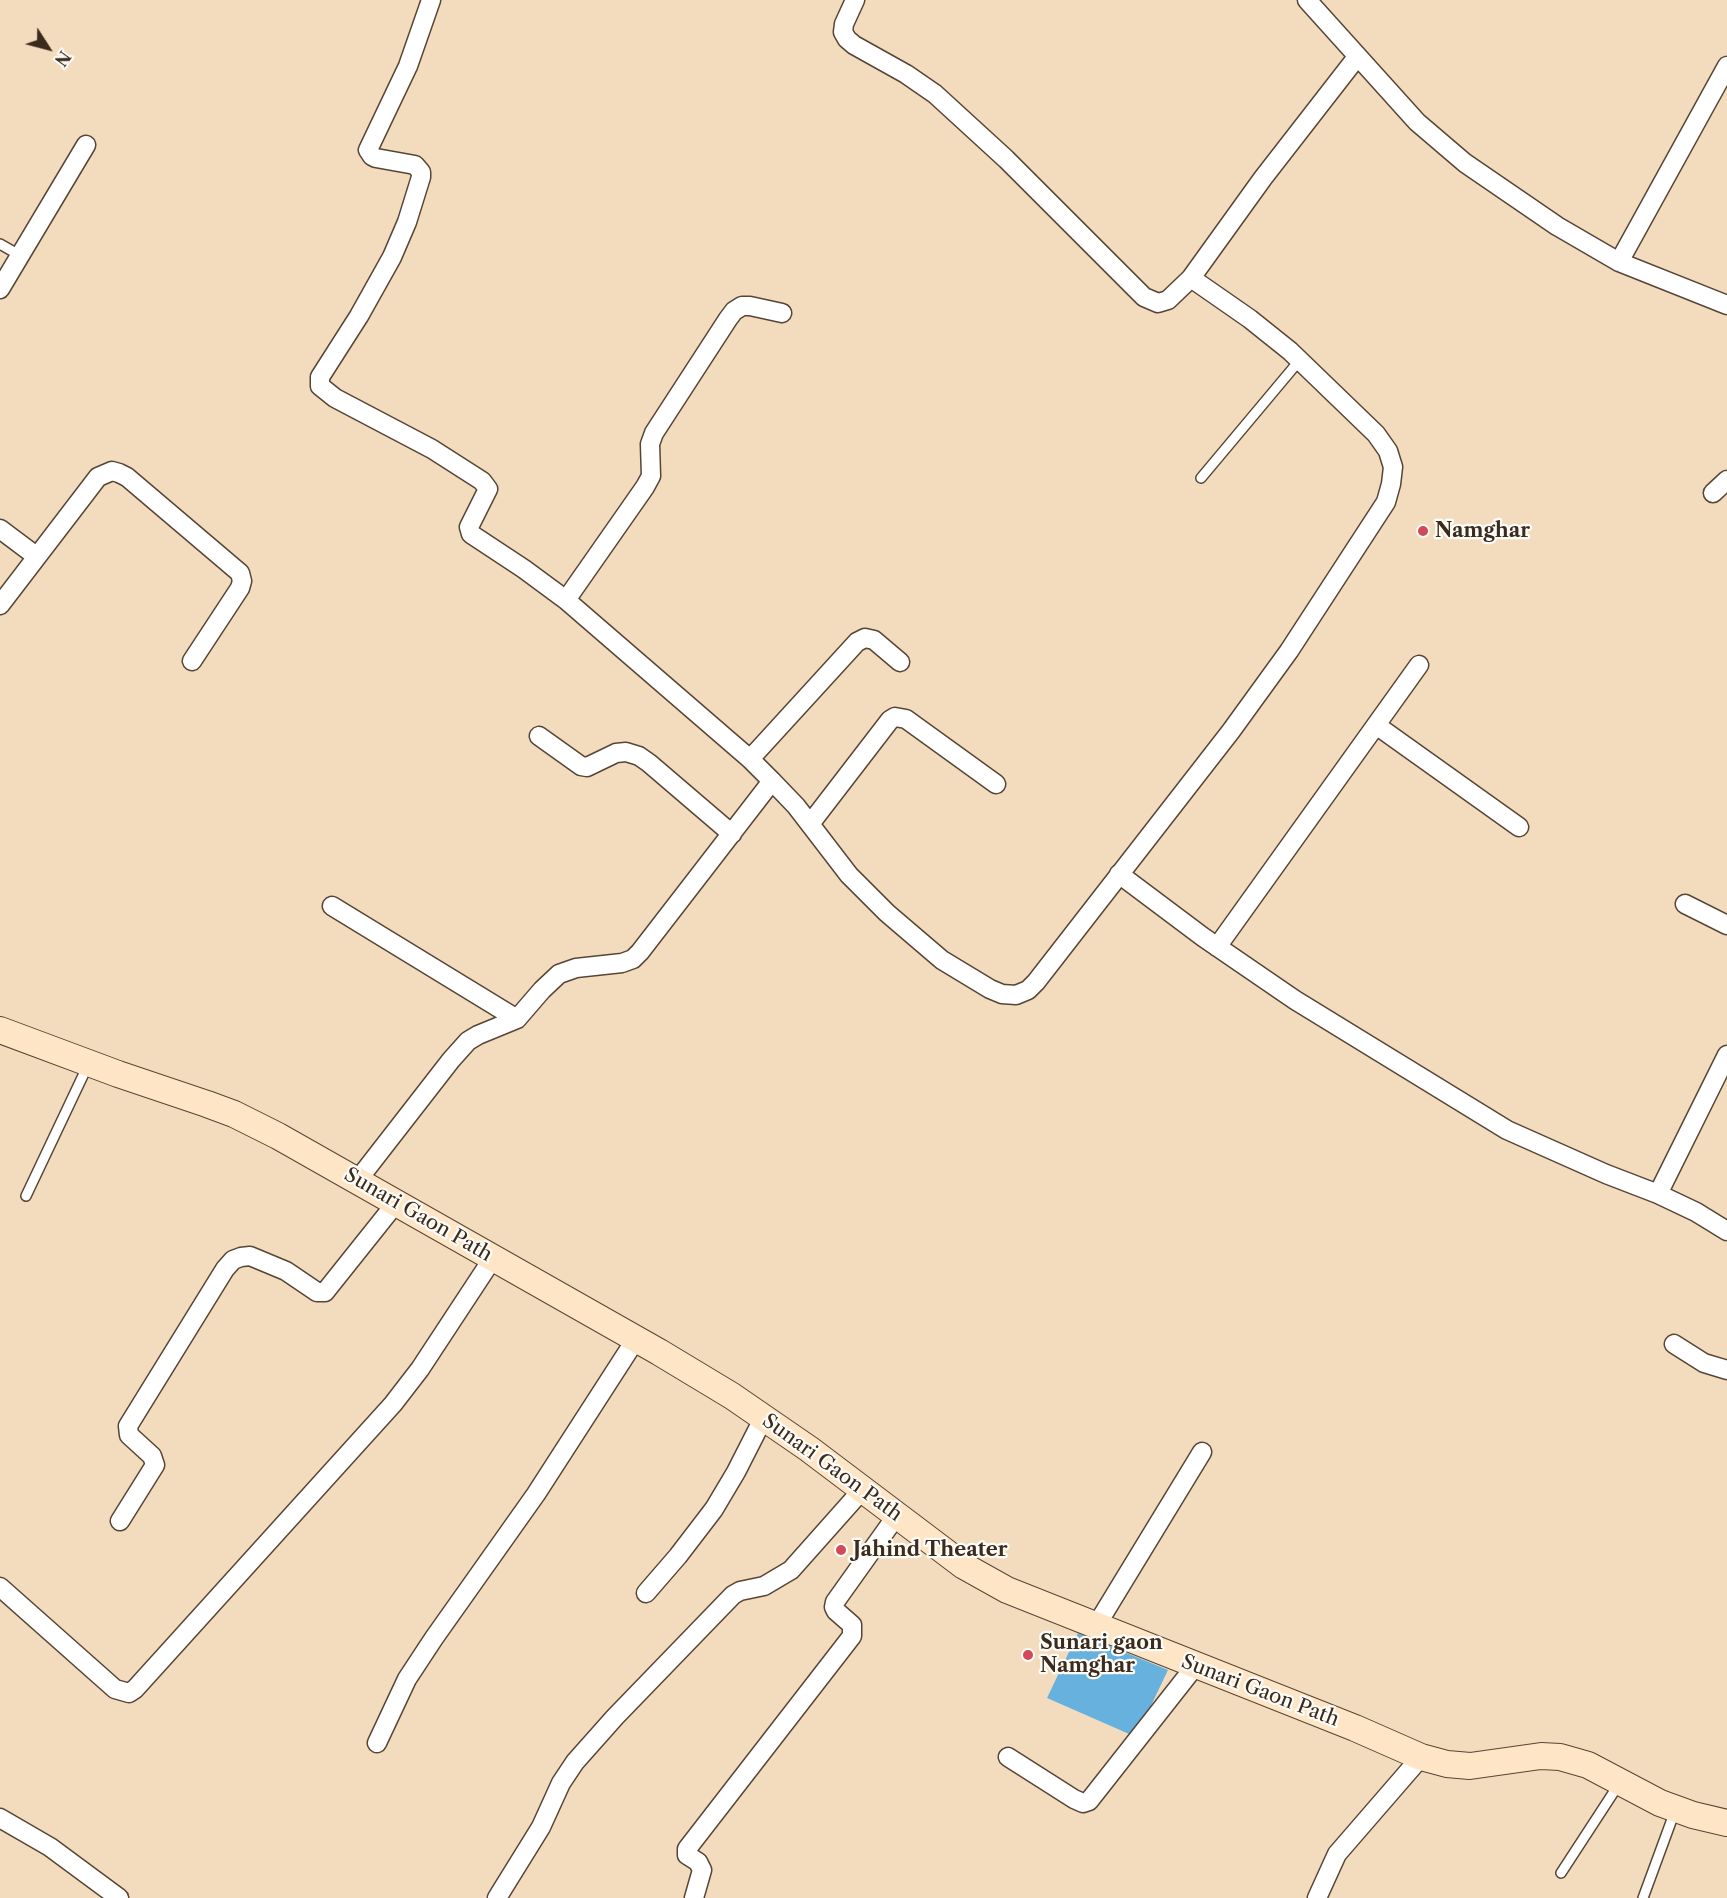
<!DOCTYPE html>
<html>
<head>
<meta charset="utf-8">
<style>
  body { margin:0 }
  #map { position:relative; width:1727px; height:1898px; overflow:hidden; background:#f3dcbe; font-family:"Libre Caslon Text",serif }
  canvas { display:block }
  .north { position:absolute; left:18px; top:18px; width:60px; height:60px; -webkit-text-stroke:4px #fdfcf7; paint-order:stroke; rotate:126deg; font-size:16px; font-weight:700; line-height:24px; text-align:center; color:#3b2a1e }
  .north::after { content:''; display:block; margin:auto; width:21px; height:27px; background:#3b2a1e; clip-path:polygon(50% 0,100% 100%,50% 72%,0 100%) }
</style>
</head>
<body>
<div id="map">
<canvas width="1727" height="1898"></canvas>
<div class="north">N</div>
</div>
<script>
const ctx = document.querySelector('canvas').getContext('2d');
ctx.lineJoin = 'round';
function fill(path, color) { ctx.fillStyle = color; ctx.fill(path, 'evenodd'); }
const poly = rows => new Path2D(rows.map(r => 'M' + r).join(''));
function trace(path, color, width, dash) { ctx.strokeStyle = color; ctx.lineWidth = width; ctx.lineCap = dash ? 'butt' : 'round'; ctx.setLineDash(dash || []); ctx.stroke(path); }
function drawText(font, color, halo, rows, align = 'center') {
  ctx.font = font + ' "Libre Caslon Text",serif'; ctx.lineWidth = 4.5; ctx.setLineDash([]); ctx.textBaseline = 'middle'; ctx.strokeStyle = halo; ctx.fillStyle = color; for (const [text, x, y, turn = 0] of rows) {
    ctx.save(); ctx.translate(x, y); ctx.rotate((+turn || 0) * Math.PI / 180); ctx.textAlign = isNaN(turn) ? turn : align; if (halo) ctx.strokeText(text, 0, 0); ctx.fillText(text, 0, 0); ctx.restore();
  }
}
fill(poly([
  [1078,1633,1168,1670,1136,1737,1047,1698]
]), '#67b1df');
const lane = poly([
  [0,244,21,256],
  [1201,478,1299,361],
  [26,1196,88,1065],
  [1561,1873,1619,1784],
  [1643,1898,1675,1811]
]);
const street = poly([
  [431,0,408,66,368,150,372,156,376,158,415,165,421,172,421,177,407,222,392,257,359,316,320,377,320,386,335,398,432,449,482,481,488,489,469,527,471,534,524,569,566,600,750,759,772,781],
  [855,0,844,24,843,32,847,39,854,45,906,74,935,94,1006,159,1144,297,1158,303,1168,300,1191,278,1263,178,1357,57],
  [1307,0,1417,122,1465,163,1557,226,1619,262,1727,305],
  [1619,262,1727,66],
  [0,289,86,145],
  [1713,493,1727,480],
  [0,529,36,556],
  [566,600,645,487,651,476,650,444,654,433,728,319,734,311,742,306,750,306,782,313],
  [0,605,98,477,112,471,119,473,127,477,240,573,242,581,240,588,192,661],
  [1376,725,1519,827],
  [539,736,581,766,587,767,616,753,626,752,639,756,649,763,732,834],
  [750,759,857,642,865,638,874,640,900,662],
  [810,824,890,720,895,717,906,719,996,784],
  [1119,874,1203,937,1295,1000,1507,1130,1606,1174,1658,1194,1696,1212,1727,1231],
  [1685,904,1727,925],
  [332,906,517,1019],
  [1217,947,1419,665],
  [357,1181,451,1060,468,1041,478,1035,517,1019,542,990,559,974,576,968,622,963,633,959,640,952,772,781,796,806,849,875,887,913,942,960,990,989,1002,994,1016,995,1028,990,1036,982,1231,731,1289,651,1386,502,1391,484,1393,467,1388,451,1376,434,1290,351,1250,319,1191,278],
  [1658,1194,1727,1055],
  [1674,1344,1704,1363,1727,1370],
  [120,1521,155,1465,152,1456,129,1435,128,1426,225,1269,233,1260,241,1257,250,1256,286,1271,317,1292,325,1292,396,1203],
  [0,1587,115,1689,129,1693,135,1689,393,1404,420,1369,493,1258],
  [646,1593,678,1556,714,1509,736,1472,764,1417],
  [1096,1626,1202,1452],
  [377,1743,407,1679,434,1638,536,1494,636,1339],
  [1008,1757,1074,1799,1083,1803,1089,1801,1196,1665],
  [0,1818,50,1847,119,1898],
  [497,1898,541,1827,561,1783,575,1762,615,1717,733,1595,740,1591,764,1586,791,1570,863,1489],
  [694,1898,702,1870,698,1862,687,1855,687,1849,852,1636,852,1625,836,1611,834,1607,835,1602,897,1515],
  [1317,1898,1337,1854,1421,1757]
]);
const secondary = poly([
  [0,1030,118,1074,207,1104,234,1114,278,1136,659,1352,732,1396,809,1449,964,1566,1007,1590,1355,1728,1421,1757,1447,1764,1470,1766,1541,1756,1560,1757,1588,1765,1660,1803,1693,1815,1727,1823]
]);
trace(lane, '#574536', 12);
trace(street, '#574536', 21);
trace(secondary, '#574536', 28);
trace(lane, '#fff', 9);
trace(street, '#fff', 18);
trace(secondary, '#fde5c5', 26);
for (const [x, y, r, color] of [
  [1423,531,6,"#d1495b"],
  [841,1550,6,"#d1495b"],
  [1028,1655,6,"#d1495b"]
]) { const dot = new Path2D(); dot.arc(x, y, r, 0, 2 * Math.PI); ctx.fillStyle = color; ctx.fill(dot); trace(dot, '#fdfcf7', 2); }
drawText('bold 20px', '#3b2a1e', '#fdfcf7', [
  ["Namghar",1435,531],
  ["Jahind Theater",853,1550],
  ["Sunari gaon",1040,1643],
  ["Namghar",1040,1666]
], 'left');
drawText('20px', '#3b2a1e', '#fdfcf7', [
  ["Sunari Gaon Path",418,1215,30],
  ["Sunari Gaon Path",832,1468,36],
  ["Sunari Gaon Path",1260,1691,21]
]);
</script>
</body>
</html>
